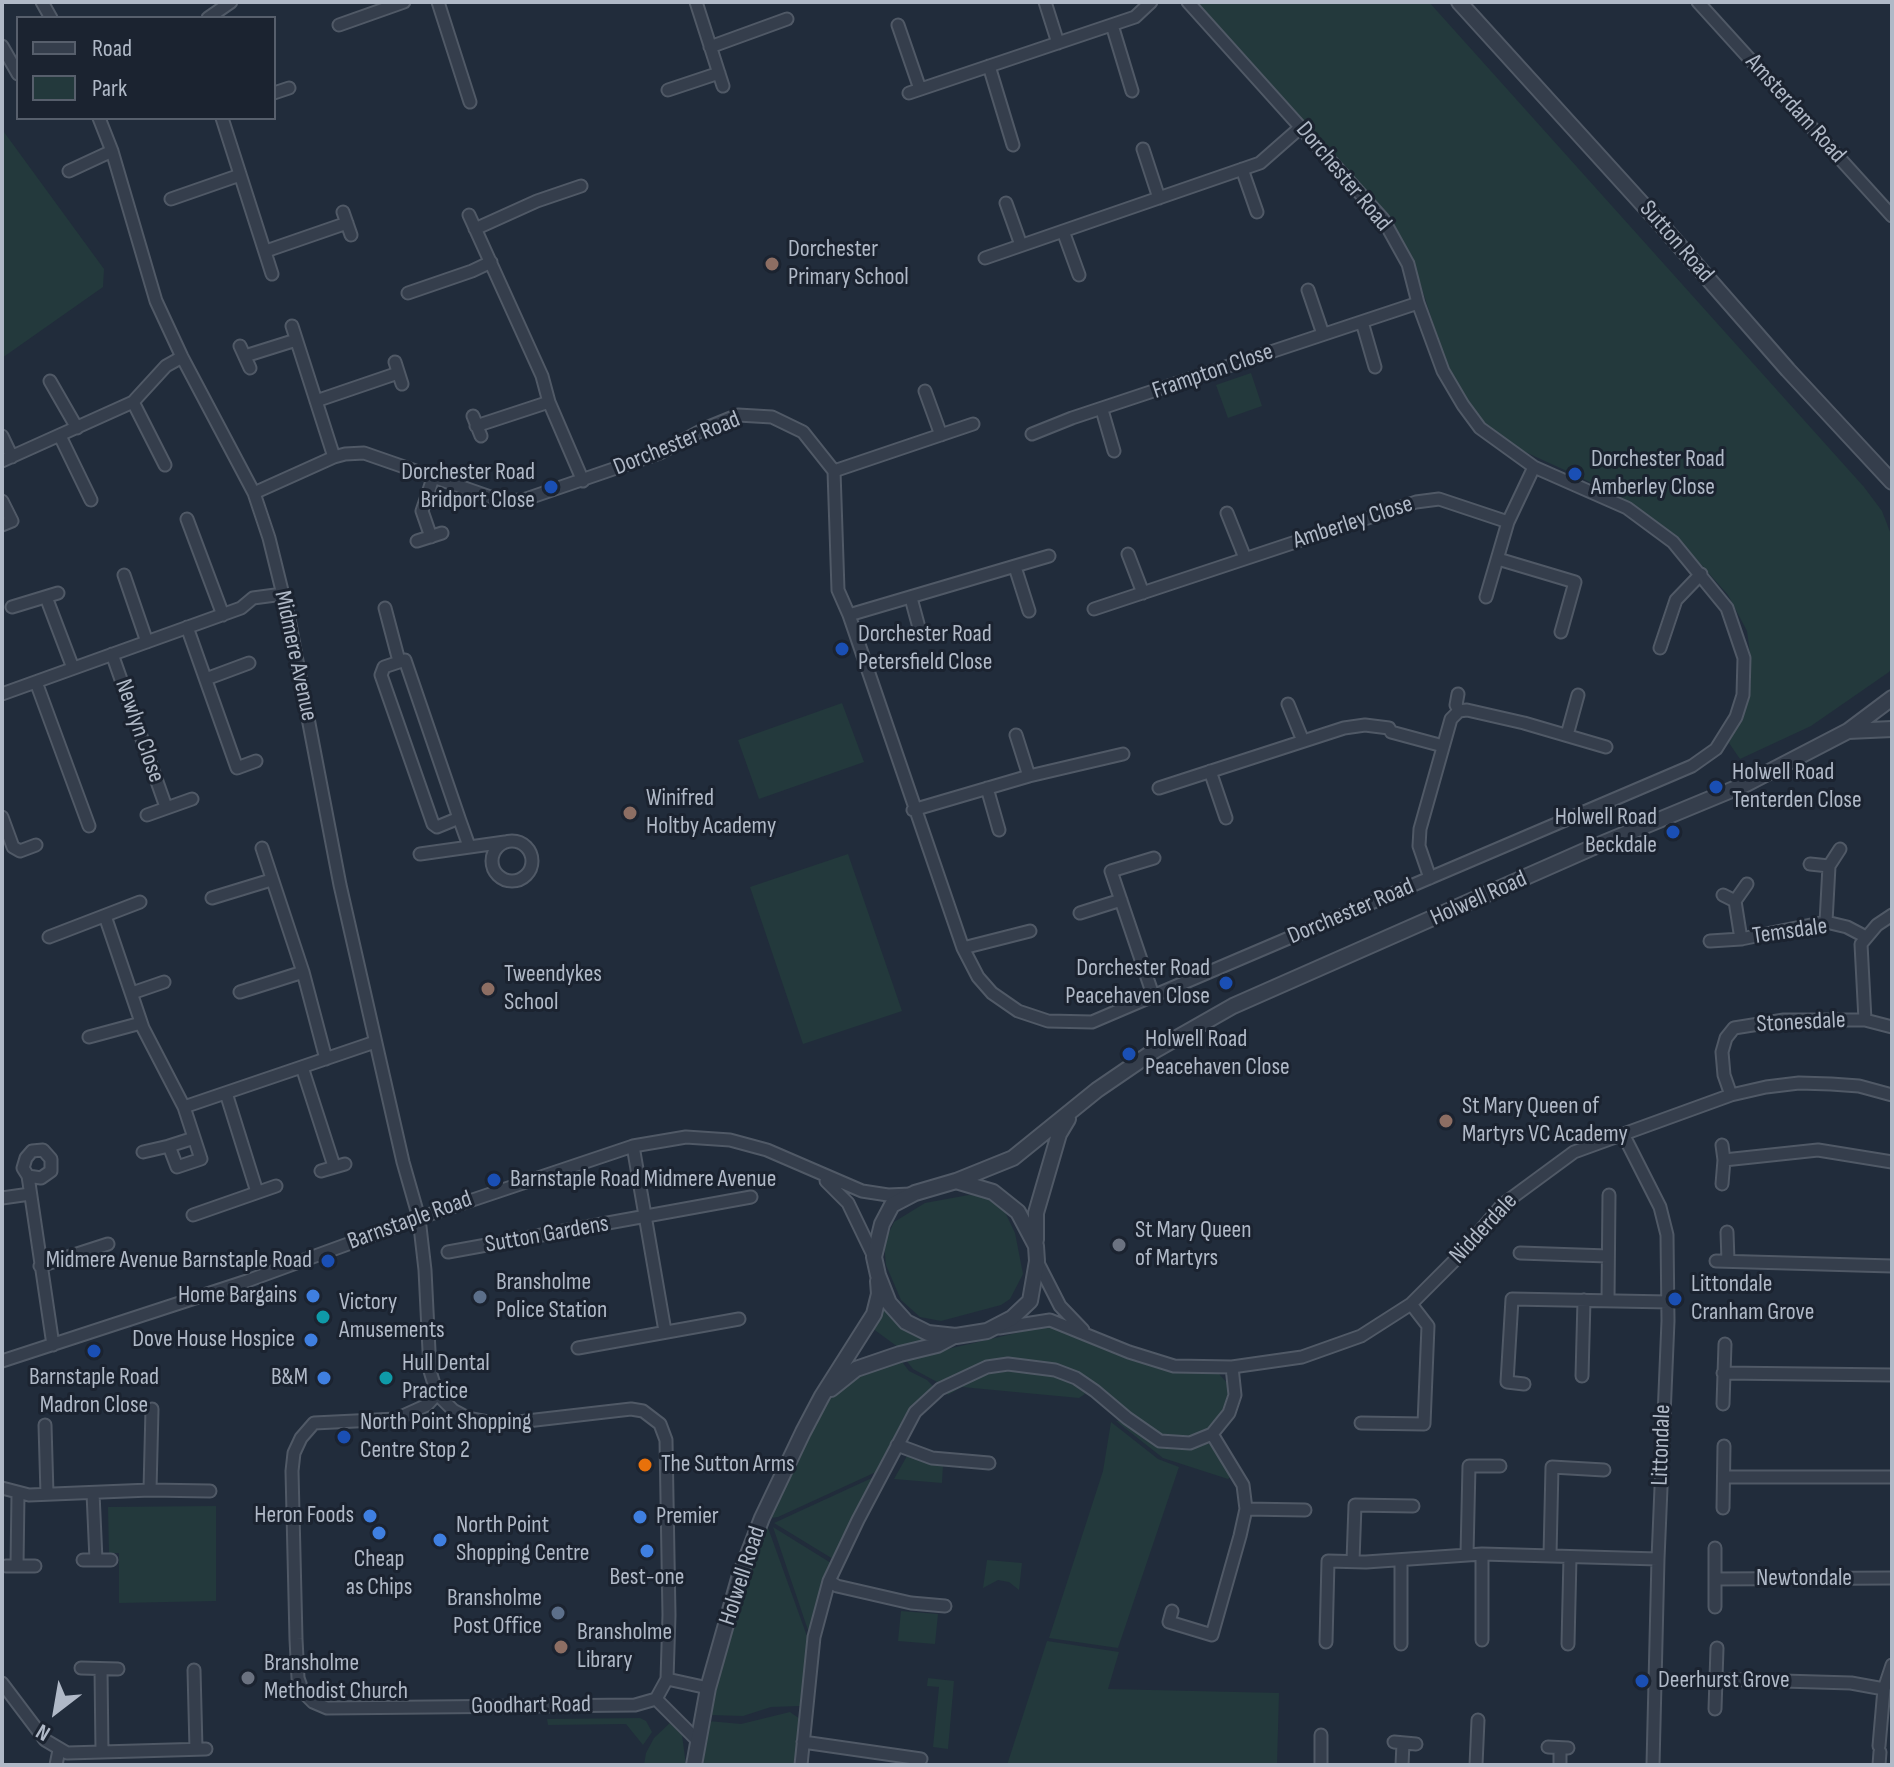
<!DOCTYPE html>
<html>
<head>
<meta charset="utf-8">
<style>
  body { margin:0 }
  #map { position:relative; width:1894px; height:1767px; overflow:hidden; background:#212c3b; font-family:"Sofia Sans Condensed",sans-serif }
  canvas { display:block }
  .frame { position:absolute; inset:0; border:4px solid #b0b9c7; pointer-events:none }
  .legend { position:absolute; left:16px; top:16px; width:260px; height:104px; box-sizing:border-box; background:#1b2330; border:2px solid #575f6c; margin:0; padding:10px 14px; list-style:none; font-size:24px; color:#b0b9c7 }
  .legend li { display:flex; align-items:center; gap:16px; height:40px }
  .legend b { width:40px; border:2px solid #575f6c }
  .north { position:absolute; left:16px; top:1671px; width:80px; height:80px; -webkit-text-stroke:6px #1b2330; paint-order:stroke; rotate:211deg; font-size:22px; font-weight:700; line-height:32px; text-align:center; color:#b0b9c7 }
  .north::after { content:''; display:block; margin:auto; width:28px; height:36px; background:#b0b9c7; clip-path:polygon(50% 0,100% 100%,50% 72%,0 100%) }
</style>
</head>
<body>
<div id="map">
<canvas width="1894" height="1767"></canvas>
<div class="frame"></div>
<ul class="legend">
<li><b style="height:10px;background:#353e4c"></b>Road</li>
<li><b style="height:22px;background:#23393c"></b>Park</li>
</ul>
<div class="north">N</div>
</div>
<script>
const ctx = document.querySelector('canvas').getContext('2d');
ctx.lineJoin = 'round';
function fill(path, color) { ctx.fillStyle = color; ctx.fill(path, 'evenodd'); }
const poly = rows => new Path2D(rows.map(r => 'M' + r).join(''));
function trace(path, color, width, dash) { ctx.strokeStyle = color; ctx.lineWidth = width; ctx.lineCap = dash ? 'butt' : 'round'; ctx.setLineDash(dash || []); ctx.stroke(path); }
function drawText(font, color, halo, rows, align = 'center') {
  ctx.font = font + ' "Sofia Sans Condensed",sans-serif'; ctx.lineWidth = 6; ctx.setLineDash([]); ctx.textBaseline = 'middle'; ctx.strokeStyle = halo; ctx.fillStyle = color; for (const [text, x, y, turn = 0] of rows) {
    ctx.save(); ctx.translate(x, y); ctx.rotate((+turn || 0) * Math.PI / 180); ctx.textAlign = isNaN(turn) ? turn : align; if (halo) ctx.strokeText(text, 0, 0); ctx.fillText(text, 0, 0); ctx.restore();
  }
}
fill(poly([
  [1195,2,1429,2,1864,487,1882,511,1892,537,1892,668,1889,672,1811,726,1740,759,1729,743,1745,705,1751,681,1750,653,1747,631,1728,595,1697,560,1632,505,1582,478,1523,451,1498,436,1477,416,1450,376,1414,264,1388,217],
  [4,132,104,269,103,287,2,358,2,133],
  [1251,373,1262,406,1228,418,1216,385],
  [842,703,864,762,759,799,738,740],
  [848,854,902,1011,803,1044,750,887],
  [969,1195,987,1197,1004,1210,1015,1233,1023,1274,1010,1299,1001,1305,941,1321,920,1317,901,1300,886,1265,884,1243,894,1222,925,1203],
  [883,1308,898,1325,912,1335,930,1340,902,1350,872,1328],
  [1042,1327,1054,1327,1065,1331,1103,1349,1140,1362,1169,1369,1219,1374,1230,1386,1224,1412,1213,1426,1200,1436,1187,1439,1163,1437,1056,1366,1045,1363,1011,1359,982,1364,939,1383,913,1369,905,1359],
  [900,1359,909,1371,927,1380,934,1387,904,1417,876,1472,778,1517,770,1518,778,1496,829,1399,851,1378],
  [1019,1370,1044,1373,1061,1378,1083,1390,1085,1394,1079,1398,962,1387,948,1395,946,1392,979,1375],
  [1116,1421,1125,1422,1149,1442,1166,1448,1186,1449,1206,1443,1211,1445,1233,1474,1228,1479,1163,1458],
  [1111,1422,1158,1459,1179,1467,1118,1648,1049,1638,1103,1471],
  [907,1456,943,1465,942,1483,894,1479],
  [874,1477,833,1559,774,1523],
  [216,1506,216,1601,119,1603,119,1553,109,1553,108,1507],
  [767,1525,808,1639,800,1706,771,1707,743,1716,709,1715,721,1661,747,1576],
  [773,1527,831,1563,809,1633],
  [987,1560,1022,1563,1019,1590,1009,1582,998,1580,983,1588],
  [901,1611,938,1614,935,1644,898,1641],
  [1047,1641,1119,1652,1108,1689,1279,1693,1277,1765,1007,1765],
  [928,1678,954,1681,948,1749,933,1747,939,1687,927,1686],
  [790,1712,800,1719,796,1765,701,1765,708,1721,741,1724],
  [640,1718,646,1721,652,1732,643,1745,626,1724,548,1725,547,1719],
  [673,1720,682,1735,686,1765,644,1765,646,1753,654,1738]
]), '#23393c');
const minor = poly([
  [42,2,51,18],
  [438,2,470,102],
  [696,2,723,86],
  [1045,2,1058,43],
  [1698,2,1892,216],
  [208,18,231,2],
  [339,25,404,2],
  [898,25,920,89],
  [1112,25,1132,91],
  [2,46,18,74],
  [710,47,787,19],
  [989,66,1013,145],
  [668,90,719,73],
  [274,93,289,88],
  [909,93,1135,17,1151,2],
  [99,118,112,151,156,301,182,357,254,493,269,538,289,619,340,885,403,1162,419,1218,425,1270,430,1371,437,1394],
  [222,118,272,274],
  [1143,149,1159,198],
  [1242,169,1257,212],
  [69,171,112,151],
  [171,199,240,175],
  [1006,203,1021,245],
  [343,212,351,235],
  [469,215,542,376,549,402,583,481],
  [475,229,537,201,581,186],
  [1063,231,1079,275],
  [266,251,347,223],
  [985,258,1260,163,1301,127],
  [1308,290,1323,334],
  [408,293,472,271,491,262],
  [1362,322,1375,367],
  [292,326,334,457],
  [240,346,250,368],
  [245,356,296,340],
  [395,362,402,384],
  [50,381,77,428],
  [925,391,941,435],
  [316,401,398,373],
  [133,402,165,465],
  [1102,410,1114,451],
  [473,416,481,436],
  [476,426,549,402],
  [1032,434,1072,418,1418,303],
  [2,436,12,457],
  [60,436,91,500],
  [2,461,133,402,166,366,182,357],
  [834,471,973,424],
  [254,493,334,457,345,454,364,453,502,501,523,500,660,453,706,428,738,415,772,417,803,432,834,471,838,590,849,615,963,948,978,977,992,993,1018,1011,1048,1021,1092,1022,1692,766,1716,749,1736,717,1743,695,1744,658,1727,608,1673,542,1627,508,1534,467,1480,428,1463,405,1443,371,1418,303,1408,264,1383,219,1188,2],
  [2,501,12,521,2,525],
  [1227,513,1245,558],
  [187,519,223,615],
  [431,537,422,511,433,478],
  [417,541,442,533],
  [1128,554,1143,593],
  [1498,559,1575,582,1561,632],
  [1015,567,1029,611],
  [124,575,147,642],
  [46,597,73,668],
  [1486,597,1508,522,1534,467],
  [911,598,921,635],
  [12,607,58,593],
  [385,608,399,661],
  [1094,609,1416,502,1439,499,1508,522],
  [849,615,1049,556],
  [187,627,237,768,256,761],
  [1660,648,1676,600,1701,574],
  [112,654,166,807],
  [206,679,249,663],
  [36,682,89,826],
  [2,694,241,608,253,598,283,594],
  [1458,694,1456,705,1459,711],
  [1288,704,1303,741],
  [1016,735,1029,776],
  [1567,735,1578,695],
  [1210,771,1226,818],
  [987,788,999,830],
  [1159,788,1344,728,1365,725,1389,728,1391,732,1443,746],
  [913,810,1029,776,1123,754],
  [147,815,192,799],
  [2,817,13,847,20,851,36,845],
  [459,818,405,660,384,667,381,675,433,824,437,827,459,818,469,846],
  '492 861a20 20 0 1 1 40 0a20 20 0 1 1-40 0Z',
  [262,848,303,972,326,1059],
  [420,854,505,842],
  [1810,864,1829,866,1840,849],
  [1430,878,1419,846,1420,829,1451,719,1459,711,1467,710,1524,723,1606,747],
  [1723,895,1735,901,1747,884],
  [212,898,271,880],
  [1735,901,1741,939],
  [1080,913,1121,900],
  [105,916,143,1028,184,1107,375,1042],
  [1826,922,1829,866],
  [49,937,140,902],
  [1710,941,1741,939,1826,922,1847,927,1866,937],
  [963,948,1030,931],
  [240,992,303,972],
  [132,993,164,982],
  [1154,998,1111,871,1154,858],
  [1865,1020,1861,944,1877,925,1892,915],
  [89,1037,141,1023],
  [302,1067,334,1166],
  [226,1093,257,1192],
  [1731,1095,1724,1075,1722,1052,1726,1038,1734,1028,1784,1020,1865,1020,1892,1027],
  [184,1107,201,1159,177,1167,169,1146,194,1138],
  [1623,1134,1660,1207,1667,1235,1668,1321,1658,1559,1653,1765],
  [1722,1145,1724,1160,1722,1184],
  [633,1146,665,1331],
  [143,1152,169,1146],
  [1724,1160,1818,1150,1892,1162],
  [321,1171,345,1164],
  [28,1176,41,1178,51,1171,51,1159,43,1150,32,1151,26,1158,23,1168,28,1176,53,1345],
  [826,1181,848,1203,874,1257],
  [2,1198,30,1194],
  [193,1215,276,1186],
  [1727,1232,1728,1261],
  [448,1252,751,1197],
  [1520,1253,1608,1256],
  [1037,1261,1060,1306,1083,1330],
  [1716,1261,1892,1266],
  [40,1266,108,1244],
  [1608,1300,1609,1195],
  [999,1328,1050,1320,1129,1352,1174,1366,1232,1367,1302,1357,1361,1336,1411,1304,1458,1257,1502,1205,1574,1152,1731,1095,1766,1087,1799,1083,1831,1084,1859,1086,1892,1095],
  [578,1348,739,1319],
  [2,1361,247,1281,419,1218,633,1146,686,1137,730,1140,767,1150,862,1191,888,1195,911,1194],
  [1723,1373,1892,1375],
  [1582,1376,1584,1300],
  [1524,1384,1507,1382,1512,1299,1669,1302],
  [437,1394,453,1410,468,1418,489,1422,518,1422,631,1409,643,1411,660,1424,666,1440,669,1615,667,1679,656,1699,635,1705,327,1708,313,1702,303,1692,298,1678,296,1639,292,1471,294,1453,301,1438,314,1423,396,1419,427,1405,437,1394],
  [1723,1404,1725,1344],
  [1361,1423,1424,1424,1428,1326,1411,1304],
  [45,1425,47,1494],
  [897,1445,932,1458,989,1463],
  [1725,1477,1892,1477],
  [2,1488,29,1495,150,1490,210,1491],
  [150,1490,152,1409],
  [93,1493,96,1560],
  [1723,1508,1724,1446],
  [1246,1509,1305,1510],
  [1467,1554,1469,1466,1500,1466],
  [1482,1554,1482,1640],
  [1550,1555,1552,1467,1604,1470],
  [83,1560,111,1560],
  [1353,1561,1355,1505,1413,1506],
  [6,1566,35,1566],
  [17,1566,18,1494],
  [1716,1579,1892,1578],
  [829,1581,837,1586,911,1603,945,1606],
  [1715,1607,1715,1548],
  [1172,1611,1169,1622,1212,1635,1240,1536,1246,1509,1243,1485,1212,1434],
  [1326,1642,1328,1561,1366,1562,1482,1554,1658,1559],
  [1401,1644,1401,1560],
  [1568,1644,1570,1557],
  [81,1668,118,1669],
  [101,1669,102,1752],
  [194,1670,196,1749],
  [667,1679,708,1688],
  [1715,1679,1851,1683,1884,1689],
  [2,1683,45,1740,67,1753,206,1749],
  [656,1699,697,1740],
  [1715,1709,1717,1648],
  [803,1742,921,1759],
  [1394,1742,1416,1744],
  [1879,1746,1884,1689,1892,1665],
  [1548,1747,1568,1748],
  [56,1765,59,1750],
  [801,1765,814,1637,829,1581,858,1520,915,1412,940,1389,987,1367,1008,1364,1055,1370,1076,1378,1095,1391,1127,1418,1160,1441,1190,1443,1212,1434,1229,1413,1235,1395,1232,1367],
  [1321,1765,1321,1735],
  [1402,1765,1403,1743],
  [1476,1765,1478,1720],
  [1560,1765,1560,1749],
  [1879,1765,1880,1752]
]);
const tertiary = poly([
  [1459,2,1656,219,1788,370,1892,482],
  [1848,731,1892,729],
  [956,1181,993,1192,1018,1212,1036,1246,1037,1261,1030,1301,1012,1318,987,1331,956,1336,928,1333,906,1322,889,1303,878,1275,874,1257,882,1224,892,1205,915,1193,956,1181,1013,1158,1097,1090,1154,1051,1233,1006,1589,849,1746,784,1848,731,1892,698],
  [1036,1240,1036,1213,1059,1134,1068,1119],
  [831,1389,856,1369,900,1354,937,1345,954,1336],
  [694,1765,708,1688,740,1575,762,1518,803,1432,822,1396,874,1314,879,1294,878,1281]
]);
trace(minor, '#505966', 15);
trace(tertiary, '#505966', 18);
trace(minor, '#353e4c', 11);
trace(tertiary, '#353e4c', 14);
for (const [x, y, r, color] of [
  [772,264,8,"#8d6e63"],
  [1575,474,8,"#1a4fb4"],
  [551,487,8,"#1a4fb4"],
  [842,649,8,"#1a4fb4"],
  [1716,787,8,"#1a4fb4"],
  [630,813,8,"#8d6e63"],
  [1673,832,8,"#1a4fb4"],
  [1226,983,8,"#1a4fb4"],
  [488,989,8,"#8d6e63"],
  [1129,1054,8,"#1a4fb4"],
  [1446,1121,8,"#8d6e63"],
  [494,1180,8,"#1a4fb4"],
  [1119,1245,8,"#6b7280"],
  [328,1261,8,"#1a4fb4"],
  [313,1296,8,"#3f7fe0"],
  [480,1297,8,"#5c6f8a"],
  [1675,1299,8,"#1a4fb4"],
  [323,1317,8,"#0f9aa8"],
  [311,1340,8,"#3f7fe0"],
  [94,1351,8,"#1a4fb4"],
  [324,1378,8,"#3f7fe0"],
  [386,1378,8,"#0f9aa8"],
  [344,1437,8,"#1a4fb4"],
  [645,1465,8,"#e8710a"],
  [370,1516,8,"#3f7fe0"],
  [640,1517,8,"#3f7fe0"],
  [379,1533,8,"#3f7fe0"],
  [440,1540,8,"#3f7fe0"],
  [647,1551,8,"#3f7fe0"],
  [558,1613,8,"#5c6f8a"],
  [561,1647,8,"#8d6e63"],
  [248,1678,8,"#6b7280"],
  [1642,1681,8,"#1a4fb4"]
]) { const dot = new Path2D(); dot.arc(x, y, r, 0, 2 * Math.PI); ctx.fillStyle = color; ctx.fill(dot); trace(dot, '#1b2330', 3); }
drawText('24px', '#b0b9c7', '#1b2330', [
  ["Amsterdam Road",1795,109,48],
  ["Dorchester Road",1343,177,50],
  ["Sutton Road",1676,242,49],
  ["Frampton Close",1213,372,-19],
  ["Dorchester Road",677,444,-22],
  ["Amberley Close",1353,523,-18],
  ["Midmere Avenue",295,656,78],
  ["Newlyn Close",139,731,71],
  ["Holwell Road",1479,899,-24],
  ["Dorchester Road",1351,912,-23],
  ["Temsdale",1790,932,-8],
  ["Stonesdale",1801,1023,-3],
  ["Barnstaple Road",410,1221,-20],
  ["Nidderdale",1484,1229,-47],
  ["Sutton Gardens",547,1235,-10],
  ["Littondale",1662,1445,-88],
  ["Holwell Road",743,1576,-72],
  ["Newtondale",1804,1579],
  ["Goodhart Road",531,1706,-1]
]);
drawText('24px', '#b0b9c7', '#1b2330', [
  ["Dorchester",788,250],
  ["Primary School",788,278],
  ["Dorchester Road",1591,460],
  ["Amberley Close",1591,488],
  ["Dorchester Road",535,473,"right"],
  ["Bridport Close",535,501,"right"],
  ["Dorchester Road",858,635],
  ["Petersfield Close",858,663],
  ["Holwell Road",1732,773],
  ["Tenterden Close",1732,801],
  ["Winifred",646,799],
  ["Holtby Academy",646,827],
  ["Holwell Road",1657,818,"right"],
  ["Beckdale",1657,846,"right"],
  ["Dorchester Road",1210,969,"right"],
  ["Peacehaven Close",1210,997,"right"],
  ["Tweendykes",504,975],
  ["School",504,1003],
  ["Holwell Road",1145,1040],
  ["Peacehaven Close",1145,1068],
  ["St Mary Queen of",1462,1107],
  ["Martyrs VC Academy",1462,1135],
  ["Barnstaple Road Midmere Avenue",510,1180],
  ["St Mary Queen",1135,1231],
  ["of Martyrs",1135,1259],
  ["Midmere Avenue Barnstaple Road",312,1261,"right"],
  ["Bransholme",496,1283],
  ["Police Station",496,1311],
  ["Littondale",1691,1285],
  ["Cranham Grove",1691,1313],
  ["Home Bargains",297,1296,"right"],
  ["Victory",339,1303],
  ["Amusements",339,1331],
  ["Dove House Hospice",295,1340,"right"],
  ["Hull Dental",402,1364],
  ["Practice",402,1392],
  ["Barnstaple Road",94,1378,"center"],
  ["Madron Close",94,1406,"center"],
  ["B&M",308,1378,"right"],
  ["North Point Shopping",360,1423],
  ["Centre Stop 2",360,1451],
  ["The Sutton Arms",661,1465],
  ["Heron Foods",354,1516,"right"],
  ["Premier",656,1517],
  ["North Point",456,1526],
  ["Shopping Centre",456,1554],
  ["Cheap",379,1560,"center"],
  ["as Chips",379,1588,"center"],
  ["Best-one",647,1578,"center"],
  ["Bransholme",542,1599,"right"],
  ["Post Office",542,1627,"right"],
  ["Bransholme",577,1633],
  ["Library",577,1661],
  ["Bransholme",264,1664],
  ["Methodist Church",264,1692],
  ["Deerhurst Grove",1658,1681]
], 'left');
</script>
</body>
</html>
